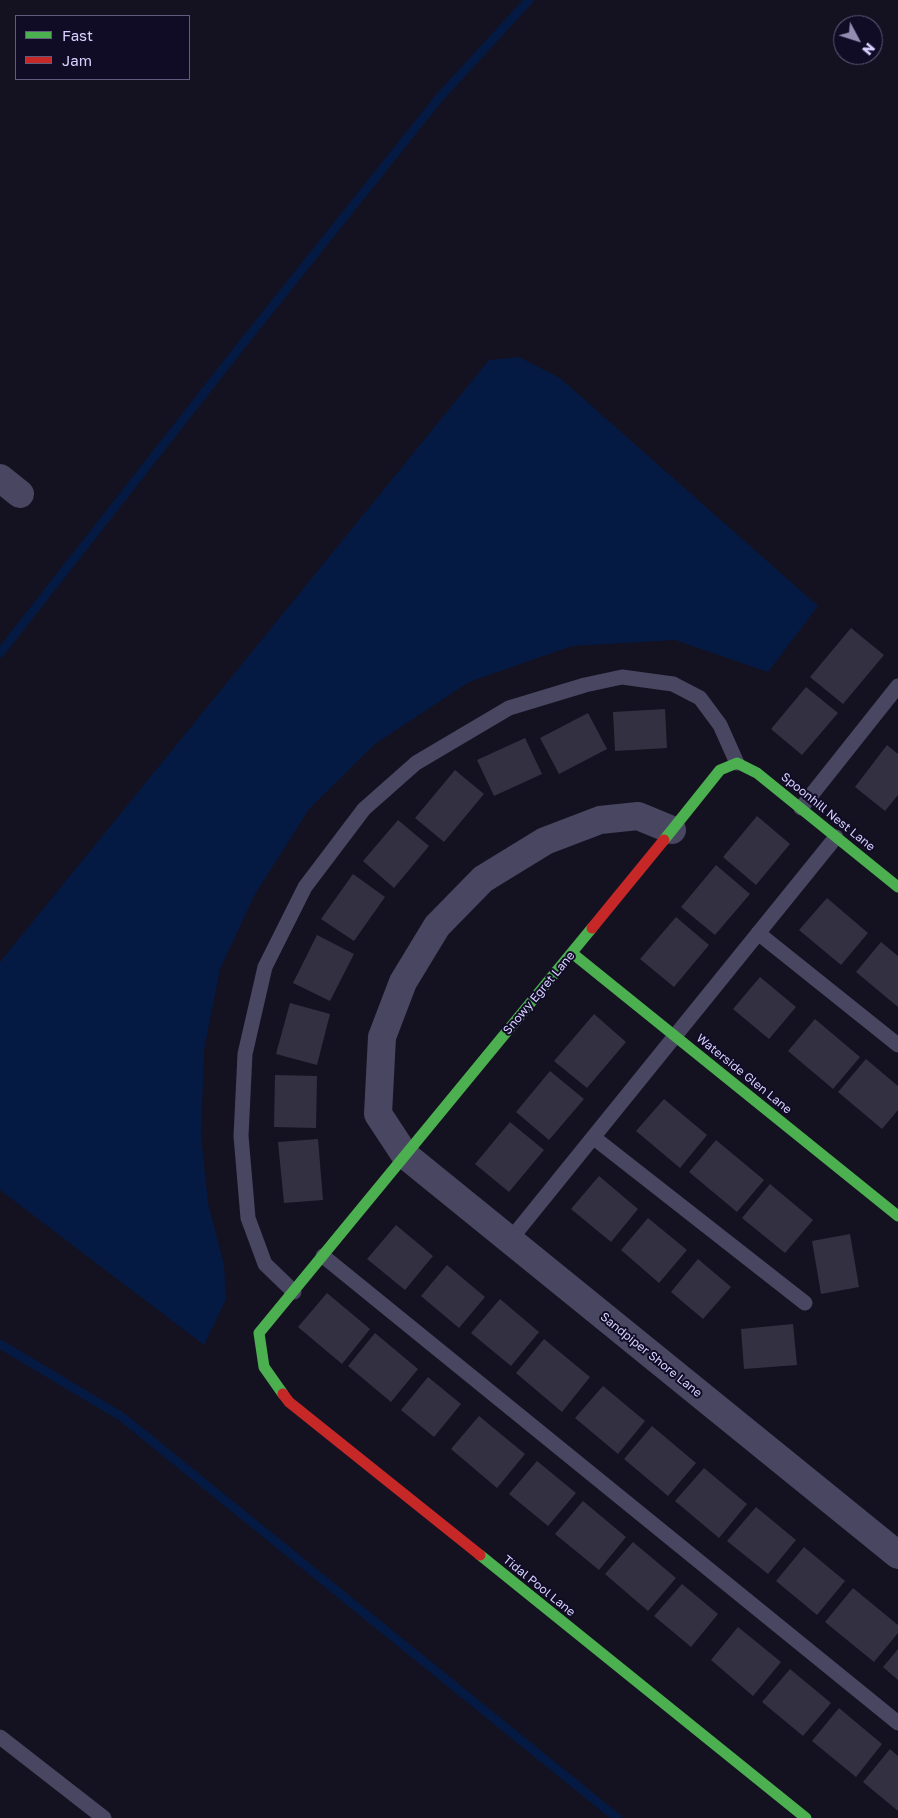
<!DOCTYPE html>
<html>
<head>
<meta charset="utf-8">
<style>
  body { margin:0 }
  #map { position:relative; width:898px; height:1818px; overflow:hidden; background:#141220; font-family:"Golos Text",sans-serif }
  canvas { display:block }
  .legend { position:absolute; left:15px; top:15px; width:175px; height:65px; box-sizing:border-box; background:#110c26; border:1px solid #615b7d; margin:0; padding:6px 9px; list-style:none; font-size:15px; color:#d8d1ff }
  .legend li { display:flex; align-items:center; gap:10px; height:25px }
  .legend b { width:25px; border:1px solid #615b7d }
  .north { position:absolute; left:833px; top:15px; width:50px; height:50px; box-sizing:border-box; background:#110c26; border:1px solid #615b7d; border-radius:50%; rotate:130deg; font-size:14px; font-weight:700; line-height:20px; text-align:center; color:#d8d1ff }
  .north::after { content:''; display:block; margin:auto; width:18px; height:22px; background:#938eb1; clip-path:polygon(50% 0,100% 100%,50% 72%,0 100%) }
</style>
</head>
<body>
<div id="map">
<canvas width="898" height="1818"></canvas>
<ul class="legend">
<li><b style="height:6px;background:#4caf50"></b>Fast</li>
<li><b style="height:6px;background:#c62828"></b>Jam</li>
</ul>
<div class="north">N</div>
</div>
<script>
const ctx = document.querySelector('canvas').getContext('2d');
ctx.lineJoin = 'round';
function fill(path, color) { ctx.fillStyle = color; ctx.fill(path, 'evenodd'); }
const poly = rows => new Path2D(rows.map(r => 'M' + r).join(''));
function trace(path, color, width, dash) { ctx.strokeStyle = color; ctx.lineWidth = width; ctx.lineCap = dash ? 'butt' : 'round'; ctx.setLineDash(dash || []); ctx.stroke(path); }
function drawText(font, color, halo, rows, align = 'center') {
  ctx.font = font + ' "Golos Text",sans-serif'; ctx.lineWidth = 4; ctx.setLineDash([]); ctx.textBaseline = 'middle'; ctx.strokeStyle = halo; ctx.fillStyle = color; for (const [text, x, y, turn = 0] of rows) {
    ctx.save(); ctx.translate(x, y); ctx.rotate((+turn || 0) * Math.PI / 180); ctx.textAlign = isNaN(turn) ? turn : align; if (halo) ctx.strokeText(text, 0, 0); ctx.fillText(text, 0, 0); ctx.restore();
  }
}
fill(poly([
  [519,357,560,378,818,606,768,672,675,640,572,646,469,682,375,744,309,809,254,896,220,969,204,1050,201,1136,208,1203,224,1265,226,1299,204,1345,0,1190,0,962,489,360]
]), '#051a43');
trace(poly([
  [0,653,248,337,439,98,529,0],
  [0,1344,122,1417,617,1818]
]), '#051a43', 9);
fill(poly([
  [851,628,884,655,843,704,810,677],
  [806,687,838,713,802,755,771,729],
  [665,709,667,748,615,751,613,712],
  [588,713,607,749,559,774,540,738],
  [525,738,542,774,494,796,477,760],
  [887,745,898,754,898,795,885,811,855,787],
  [455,770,484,794,444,842,415,818],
  [757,816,790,844,756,885,723,857],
  [398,820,429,846,394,888,363,861],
  [716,865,750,894,715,935,681,907],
  [353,874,385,897,354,941,321,919],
  [827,898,868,933,841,965,799,930],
  [676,917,709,945,674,987,640,959],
  [317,935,354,954,330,1001,293,983],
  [881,942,898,956,898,1007,856,972],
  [760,977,796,1007,769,1039,733,1009],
  [290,1003,330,1014,317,1065,276,1054],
  [594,1014,626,1042,587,1088,554,1061],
  [815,1019,860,1057,833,1089,788,1051],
  [866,1059,898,1086,898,1110,882,1129,838,1092],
  [550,1071,584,1099,549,1140,516,1112],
  [275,1075,317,1076,316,1128,274,1127],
  [664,1099,707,1135,680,1168,636,1131],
  [510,1122,544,1150,509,1192,475,1164],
  [318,1139,323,1200,284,1203,278,1142],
  [716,1140,764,1180,737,1212,689,1172],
  [599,1176,638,1209,611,1242,571,1209],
  [770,1184,813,1220,785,1253,742,1218],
  [648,1218,687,1250,659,1283,621,1250],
  [396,1225,433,1256,405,1290,367,1259],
  [850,1234,859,1287,821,1294,812,1241],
  [698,1259,731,1287,703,1319,671,1292],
  [447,1265,485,1297,459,1328,421,1296],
  [327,1293,370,1329,342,1364,298,1327],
  [500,1299,539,1332,511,1366,471,1333],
  [793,1324,797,1365,744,1369,741,1329],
  [375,1333,418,1369,391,1402,348,1366],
  [544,1339,590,1377,562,1412,516,1373],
  [428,1377,461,1404,434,1437,401,1410],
  [603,1386,645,1421,618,1454,575,1418],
  [479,1416,525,1454,497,1488,451,1449],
  [652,1426,696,1463,668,1496,624,1459],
  [537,1461,576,1493,548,1526,509,1494],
  [704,1468,747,1504,719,1538,675,1501],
  [583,1501,626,1537,599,1570,555,1534],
  [756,1507,796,1540,768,1574,727,1541],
  [633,1542,676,1578,648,1611,605,1574],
  [804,1547,845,1581,817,1615,776,1581],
  [682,1584,718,1614,691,1647,654,1616],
  [853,1588,898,1625,898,1633,874,1662,825,1622],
  [738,1627,781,1662,753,1696,711,1660],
  [898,1649,898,1680,883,1667],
  [790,1669,831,1703,803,1736,762,1702],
  [839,1708,882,1744,856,1777,812,1741],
  [890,1749,898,1756,898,1811,863,1782]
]), '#333042');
trace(poly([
  [801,808,898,686],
  [758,933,898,1045],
  [593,1137,805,1303],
  [510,1240,836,837],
  [323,1256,898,1723],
  [294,1292,265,1264,248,1218,241,1136,245,1054,265,967,305,887,364,809,416,763,509,708,585,685,622,677,673,684,700,698,720,725,737,763],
  [0,1737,104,1818]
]), '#484661', 15);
trace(poly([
  [0,478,20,494],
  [672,830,638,816,600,820,545,841,483,879,437,926,403,982,382,1037,378,1114,405,1155,898,1555]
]), '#484661', 28);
trace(poly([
  [664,840,720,770,737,763,757,773,898,887],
  [572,953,898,1216],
  [283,1394,264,1367,259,1333,592,928],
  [480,1555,806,1818]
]), '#4caf50', 11);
trace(poly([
  [592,928,664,840],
  [283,1394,289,1402,480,1555]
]), '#c62828', 11);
drawText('12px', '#d8d1ff', '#110c26', [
  ["Spoonhill Nest Lane",828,812,39],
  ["Snowy Egret Lane",539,993,-50],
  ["Waterside Glen Lane",744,1074,39],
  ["Sandpiper Shore Lane",651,1355,39],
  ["Tidal Pool Lane",539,1586,39]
]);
</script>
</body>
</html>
